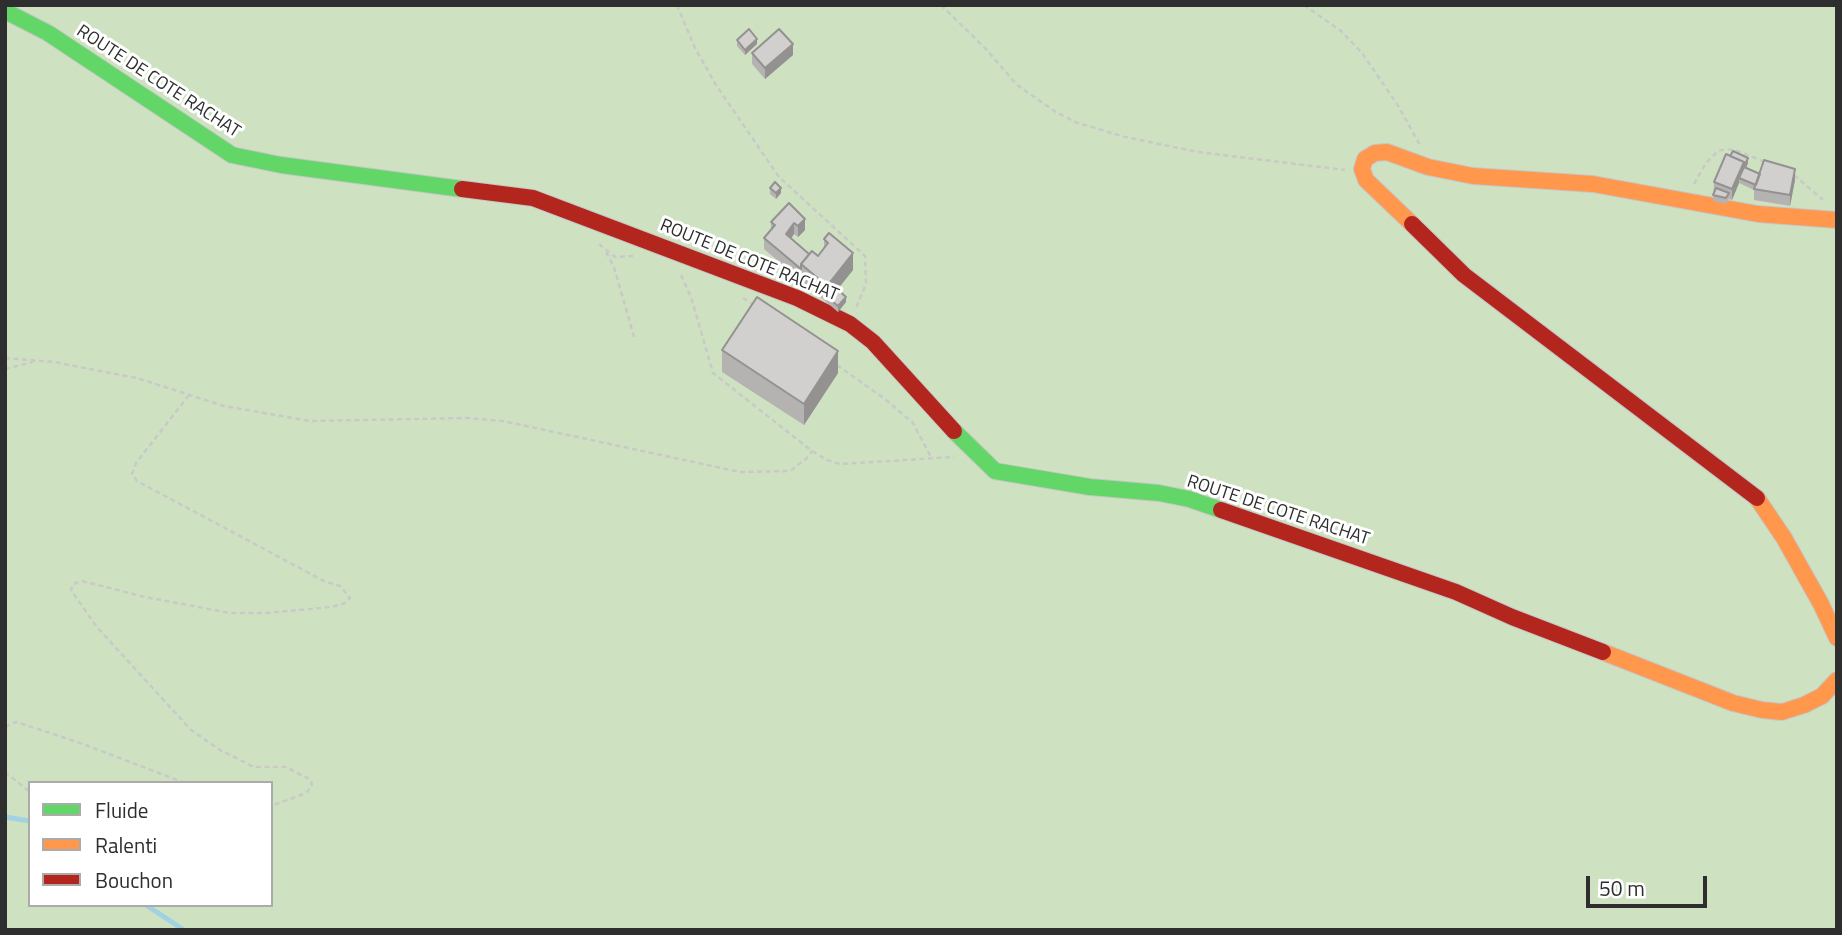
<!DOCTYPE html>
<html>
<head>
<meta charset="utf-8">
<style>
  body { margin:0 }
  #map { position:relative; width:1842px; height:935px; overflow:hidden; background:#eae8e5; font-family:"Titillium Web",sans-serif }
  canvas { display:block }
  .frame { position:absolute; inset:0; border:7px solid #2e2e2e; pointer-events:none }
  .legend { position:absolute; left:28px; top:781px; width:245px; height:126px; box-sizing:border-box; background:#fff; border:2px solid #ababab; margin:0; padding:9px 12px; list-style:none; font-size:21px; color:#2e2e2e }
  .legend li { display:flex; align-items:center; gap:14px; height:35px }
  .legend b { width:35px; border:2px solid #ababab }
  .scale { position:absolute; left:1586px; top:876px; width:121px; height:32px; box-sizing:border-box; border:4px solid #2e2e2e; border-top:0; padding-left:9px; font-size:21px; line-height:24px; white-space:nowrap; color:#2e2e2e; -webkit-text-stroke:5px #fff; paint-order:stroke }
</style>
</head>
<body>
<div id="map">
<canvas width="1842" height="935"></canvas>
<div class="frame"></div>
<ul class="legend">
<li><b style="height:9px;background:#63d668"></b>Fluide</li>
<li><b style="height:9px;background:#ff974d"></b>Ralenti</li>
<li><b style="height:9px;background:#b3261e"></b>Bouchon</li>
</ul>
<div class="scale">50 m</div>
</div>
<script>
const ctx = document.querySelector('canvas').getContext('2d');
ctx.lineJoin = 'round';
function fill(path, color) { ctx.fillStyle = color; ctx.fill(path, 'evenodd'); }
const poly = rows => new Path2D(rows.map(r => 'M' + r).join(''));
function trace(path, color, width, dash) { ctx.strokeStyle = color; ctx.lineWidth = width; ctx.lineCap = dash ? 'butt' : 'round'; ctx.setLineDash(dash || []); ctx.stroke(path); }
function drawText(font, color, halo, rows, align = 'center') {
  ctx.font = font + ' "Titillium Web",sans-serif'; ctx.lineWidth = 6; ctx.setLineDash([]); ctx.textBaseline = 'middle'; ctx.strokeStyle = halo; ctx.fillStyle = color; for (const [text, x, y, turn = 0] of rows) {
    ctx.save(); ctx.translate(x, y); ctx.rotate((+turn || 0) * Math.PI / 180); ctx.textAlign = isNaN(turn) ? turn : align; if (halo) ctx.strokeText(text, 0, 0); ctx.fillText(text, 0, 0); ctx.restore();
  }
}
fill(poly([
  [5,5,1837,5,1837,930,5,930],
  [30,783,271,783,271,905,30,905]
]), '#cee2c2');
trace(poly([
  [5,817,30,821],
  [146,905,184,930]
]), '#a1d1e3', 5);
const fast = poly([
  [5,11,48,33,232,155,281,165,462,189],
  [954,431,995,471,1090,487,1159,493,1189,499,1221,510]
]);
const slow = poly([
  [1412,224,1366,180,1362,169,1365,159,1375,153,1387,152,1428,167,1473,176,1593,184,1758,214,1837,220],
  [1757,498,1784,538,1821,604,1837,638],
  [1603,652,1733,703,1762,710,1782,712,1804,705,1822,696,1837,680]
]);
const jam = poly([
  [462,189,533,198,797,298,850,324,873,342,954,431],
  [1412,224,1464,275,1757,498],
  [1221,510,1456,592,1512,617,1603,652]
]);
trace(fast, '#c7c6c7', 18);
trace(slow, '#c7c6c7', 18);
trace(jam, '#c7c6c7', 18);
trace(poly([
  [677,5,695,48,716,85,779,177,865,256,866,284,856,308],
  [941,5,985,48,1017,85,1056,112,1075,122,1125,137,1198,152,1345,170],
  [1304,5,1341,31,1362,53,1397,104,1420,145],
  [1794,175,1823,200],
  [1694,184,1706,163,1718,151,1727,149,1738,151,1765,162],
  [599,244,615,257,633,256],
  [606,252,614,267,634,337],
  [681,275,691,297,713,373,812,451,827,460,840,464,954,457],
  [743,298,755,306],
  [5,358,54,362,137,378,224,406,310,421,466,418,503,421,740,472,790,471,806,459,812,451],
  [837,365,885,399,913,423,932,459],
  [5,369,33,362],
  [189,395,136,463,132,474,137,481,324,581,340,586,350,598,345,603,331,607,266,613,230,613,145,597,82,581,73,584,71,590,96,626,191,730,220,750,254,767,286,767,311,780,312,786,306,793,271,806],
  [5,727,16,722,38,729,83,744,185,783],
  [5,772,30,792],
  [176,905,176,906]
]), '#c9c9c8', 2.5, [5, 3.5]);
trace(fast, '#63d668', 16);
trace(slow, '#ff974d', 16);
trace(jam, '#b3261e', 16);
fill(poly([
  [737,40,757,44,745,55,737,46],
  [752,53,793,55,765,79,752,64],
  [1748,163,1746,168,1760,174,1795,180,1790,206,1754,200,1754,190,1739,183,1732,200,1728,199,1726,204,1713,201,1714,182],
  [770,188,781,193,776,199,770,194],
  [789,203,805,230,798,237,794,234,791,239,809,254,818,256,824,249,824,239,853,270,837,289,846,302,838,312,764,249,764,238,771,229,771,222],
  [722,350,838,373,804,425,722,372]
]), '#b5b3b1');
fill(poly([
  [757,39,757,44,745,55,745,50],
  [793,44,793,55,765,79,765,68],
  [1748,158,1748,163,1741,179,1739,178,1739,183,1732,200,1732,189,1744,162],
  [1795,169,1795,180,1790,206,1790,195],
  [781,188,781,193,776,199,776,193],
  [805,219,805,230,798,237,798,226],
  [794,223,794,234,786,245,786,234],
  [853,253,853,270,830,299,827,297,827,302,827,286],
  [846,297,846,302,838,312,838,306],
  [838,351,838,373,804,425,804,404]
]), '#939290');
const building = poly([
  [749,29,757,39,745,50,737,40,749,29],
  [779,29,793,44,765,68,752,53,779,29],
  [1733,151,1748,158,1744,167,1744,162,1730,156,1733,151],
  [1726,154,1744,162,1732,189,1714,182,1726,154],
  [1764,160,1795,169,1790,195,1754,189,1764,160],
  [1744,167,1760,174,1756,185,1739,178,1744,167],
  [775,182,781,188,776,193,770,188,775,182],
  [1716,188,1729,193,1726,198,1713,195,1716,188],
  [789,203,805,219,798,226,794,223,786,234,809,254,801,264,801,269,764,238,775,225,771,222,789,203],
  [829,233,853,253,827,286,801,264,812,251,818,256,828,243,824,239,829,233],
  [835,287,846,297,838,306,827,297,835,287],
  [757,297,838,351,804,404,722,350,757,297]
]);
fill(building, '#d2d0ce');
trace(building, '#939290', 2);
drawText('18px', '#2e2e2e', '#fff', [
  ["ROUTE DE COTE RACHAT",158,82,33],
  ["ROUTE DE COTE RACHAT",749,261,22],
  ["ROUTE DE COTE RACHAT",1278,511,18]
]);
</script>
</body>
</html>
